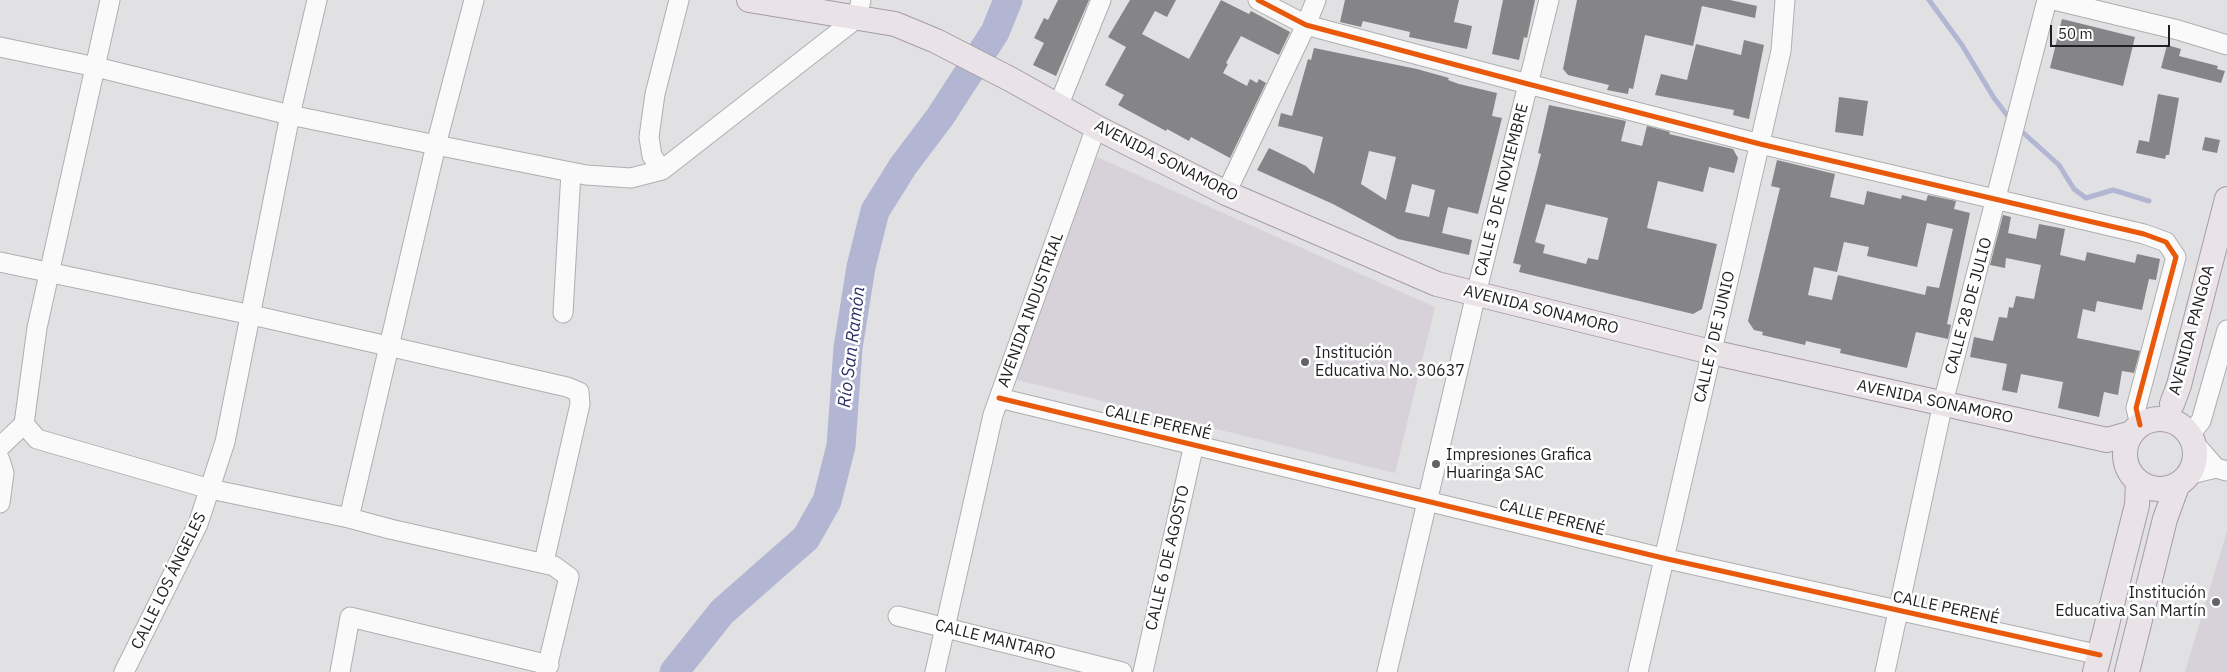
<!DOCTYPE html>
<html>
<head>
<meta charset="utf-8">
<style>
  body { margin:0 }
  #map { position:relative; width:2227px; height:672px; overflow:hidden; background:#e1e0e2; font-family:"IBM Plex Sans",sans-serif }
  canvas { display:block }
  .scale { position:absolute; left:2050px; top:25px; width:120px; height:22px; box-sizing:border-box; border:2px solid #1f1e20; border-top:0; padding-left:6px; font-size:15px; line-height:18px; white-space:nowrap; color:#1f1e20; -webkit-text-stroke:4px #fff; paint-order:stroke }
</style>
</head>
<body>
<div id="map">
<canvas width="2227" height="672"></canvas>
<div class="scale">50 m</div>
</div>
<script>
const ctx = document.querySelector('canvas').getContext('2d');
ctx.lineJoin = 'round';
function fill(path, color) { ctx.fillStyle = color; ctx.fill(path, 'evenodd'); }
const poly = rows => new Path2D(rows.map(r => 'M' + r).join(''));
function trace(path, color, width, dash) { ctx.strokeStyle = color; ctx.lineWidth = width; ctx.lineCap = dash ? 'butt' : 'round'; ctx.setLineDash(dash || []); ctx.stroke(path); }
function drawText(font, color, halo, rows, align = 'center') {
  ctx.font = font + ' "IBM Plex Sans",sans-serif'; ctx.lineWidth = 5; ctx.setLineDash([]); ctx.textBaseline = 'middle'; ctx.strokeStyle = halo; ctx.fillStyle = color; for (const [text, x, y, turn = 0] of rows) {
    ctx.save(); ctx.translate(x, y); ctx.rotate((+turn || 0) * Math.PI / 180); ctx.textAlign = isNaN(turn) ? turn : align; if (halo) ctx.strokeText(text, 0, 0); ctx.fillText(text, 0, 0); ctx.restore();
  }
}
fill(poly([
  [1097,157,1435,307,1395,473,1013,379],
  [2227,531,2227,672,2185,672]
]), '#d7d2d9');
trace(poly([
  [1929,0,1962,45,1994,98,2010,119],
  [2019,129,2059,165,2074,189,2086,198,2113,190,2149,201]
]), '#b2b6d3', 5);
trace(poly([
  [674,672,722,612,806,538,827,501,841,446,848,348,861,267,875,211,903,166,940,117,995,32,1008,0]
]), '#b2b6d3', 29);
fill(poly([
  [1058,0,1089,0,1056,76,1033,65,1044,43,1034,38,1044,18,1048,20],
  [1130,0,1176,0,1167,17,1155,11,1142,34,1189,59,1221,0,1249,14,1251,11,1290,32,1279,55,1241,36,1226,63,1228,64,1223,73,1247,86,1250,79,1257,83,1259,79,1266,83,1230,158,1191,137,1189,141,1167,129,1166,131,1118,105,1124,95,1105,85,1126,47,1108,37],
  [1345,0,1459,0,1454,22,1472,26,1467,49,1409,37,1410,32,1363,21,1361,27,1340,22],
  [1503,0,1535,0,1527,38,1524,37,1519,60,1492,54],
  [1577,0,1730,0,1757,6,1755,18,1702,6,1693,46,1645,35,1633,89,1629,88,1628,94,1607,90,1609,85,1568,75,1563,69],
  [2062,19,2135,37,2123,86,2050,68],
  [1744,40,1764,45,1749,119,1733,115,1734,110,1655,95,1661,74,1687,80,1696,44,1741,55],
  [2167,45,2181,49,2179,56,2218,66,2217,69,2225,71,2221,83,2161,68],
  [1314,48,1417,69,1449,78,1448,80,1459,84,1497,93,1492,116,1502,118,1478,214,1448,207,1442,233,1472,240,1469,255,1398,239,1333,204,1257,170,1269,148,1306,166,1314,174,1323,137,1278,126,1281,113,1292,116,1308,59,1311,60],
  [1369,151,1396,157,1386,200,1361,184],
  [1412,184,1435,190,1429,217,1405,212],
  [2158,94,2179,98,2169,155,2166,155,2165,159,2136,153,2139,140,2149,142],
  [1839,97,1868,101,1863,136,1835,132],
  [1549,105,1626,121,1621,141,1642,146,1647,126,1670,132,1669,134,1733,149,1738,158,1734,173,1709,167,1703,192,1658,181,1647,228,1717,244,1702,309,1693,314,1519,272,1521,265,1513,263,1541,154,1538,153],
  [1546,204,1608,218,1598,260,1588,258,1586,264,1543,253,1545,245,1535,242],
  [2205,137,2220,140,2217,153,2202,150],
  [1777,160,1835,174,1830,197,1864,205,1867,191,1901,199,1902,195,1926,201,1928,195,1956,201,1954,209,1970,213,1947,324,1951,325,1948,339,1916,332,1907,368,1840,353,1841,349,1806,341,1805,345,1762,335,1763,332,1754,330,1748,321,1780,188,1771,186],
  [1927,223,1953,229,1939,288,1927,286,1925,295,1838,275,1832,300,1808,295,1814,267,1837,272,1844,242,1869,247,1867,256,1917,267],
  [2003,215,2011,217,2008,233,2036,239,2039,224,2065,229,2060,255,2085,261,2087,252,2135,263,2137,254,2160,259,2156,280,2149,279,2142,310,2097,301,2095,312,2083,309,2077,338,2140,351,2134,373,2122,371,2118,395,2104,392,2099,417,2058,408,2063,382,2021,374,2017,393,2002,390,2007,364,1970,357,1974,337,1993,341,1999,317,2007,318,2009,307,2013,308,2016,296,2034,299,2041,265,2006,258,2005,268,1990,265]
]), '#858486');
const minor = poly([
  [110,0,37,328,24,424,37,439,210,489,349,518,390,529,554,566,569,577,546,672],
  [1258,0,1306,25,1528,84,1760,144,2144,234,2166,242,2176,257,2136,408,2140,425],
  [2054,0,2178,30,2227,45],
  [0,47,96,67,290,115,436,145,586,175,631,178,662,170,857,18,861,0],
  [1059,104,1101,0],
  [662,170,652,156,649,137,655,94,679,0],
  [1226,193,1306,25,1316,0],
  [0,262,252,315,567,387,579,392,580,404,544,562],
  [563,313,571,172],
  [999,398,1663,558,2100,655],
  [2190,434,2201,421,2227,330],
  [2195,444,2216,468],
  [0,447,24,424],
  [0,460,4,473,0,503],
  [2191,474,2216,468,2227,471],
  [349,518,436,145,474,0],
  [898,616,1122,672],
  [124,672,198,524,225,442,290,115,317,0],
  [340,672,350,617,549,665],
  [935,672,993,415,1096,127],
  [1143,672,1194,444],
  [1387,672,1476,294,1549,0],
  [1638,672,1781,51,1785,0],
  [1885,672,1943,403,2047,0]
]);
const major = poly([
  [749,0,895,24,936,41,1010,79,1096,127,1226,193,1437,284,1711,352,2107,440,2132,433],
  [2172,404,2179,385,2227,199],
  '2125 454a35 35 0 1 1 70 0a35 35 0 1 1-70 0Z',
  [2095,672,2137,505,2138,483],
  [2127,672,2165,519,2177,486]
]);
trace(minor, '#afaeb0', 21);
trace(major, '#a79ca6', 26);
trace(minor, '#fafafb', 19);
trace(major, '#e9e3e8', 24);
trace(poly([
  [1258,0,1306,25,1528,84,1760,144,2144,234,2166,242,2176,257,2136,408,2140,425],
  [999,398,1663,558,2100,655]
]), '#e8590c', 5);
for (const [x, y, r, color] of [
  [1305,362,5,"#636264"],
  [1436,464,5,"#636264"],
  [2216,602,5,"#636264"]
]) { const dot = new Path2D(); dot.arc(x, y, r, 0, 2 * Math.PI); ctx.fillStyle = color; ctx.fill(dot); trace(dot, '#fff', 2); }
drawText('16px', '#1f1e20', '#fff', [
  ["AVENIDA SONAMORO",1166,161,27],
  ["CALLE 3 DE NOVIEMBRE",1502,190,-76],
  ["CALLE 28 DE JULIO",1969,306,-75],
  ["AVENIDA INDUSTRIAL",1031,310,-70],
  ["AVENIDA SONAMORO",1541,310,14],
  ["AVENIDA PANGOA",2192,330,-75],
  ["CALLE 7 DE JUNIO",1715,337,-77],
  ["AVENIDA SONAMORO",1935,402,12],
  ["CALLE PERENÉ",1158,423,13],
  ["CALLE PERENÉ",1552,518,14],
  ["CALLE 6 DE AGOSTO",1168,558,-77],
  ["CALLE LOS ÁNGELES",169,581,-64],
  ["CALLE PERENÉ",1946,608,12],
  ["CALLE MANTARO",995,640,14]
]);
drawText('16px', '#1f1e20', '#fff', [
  ["Institución",1315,353],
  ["Educativa No. 30637",1315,371],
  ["Impresiones Grafica",1446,455],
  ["Huaringa SAC",1446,473],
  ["Institución",2206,593,"right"],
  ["Educativa San Martín",2206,611,"right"]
], 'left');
drawText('italic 18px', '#2f3267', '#fff', [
  ["Río San Ramón",852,347,-83]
]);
</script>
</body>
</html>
